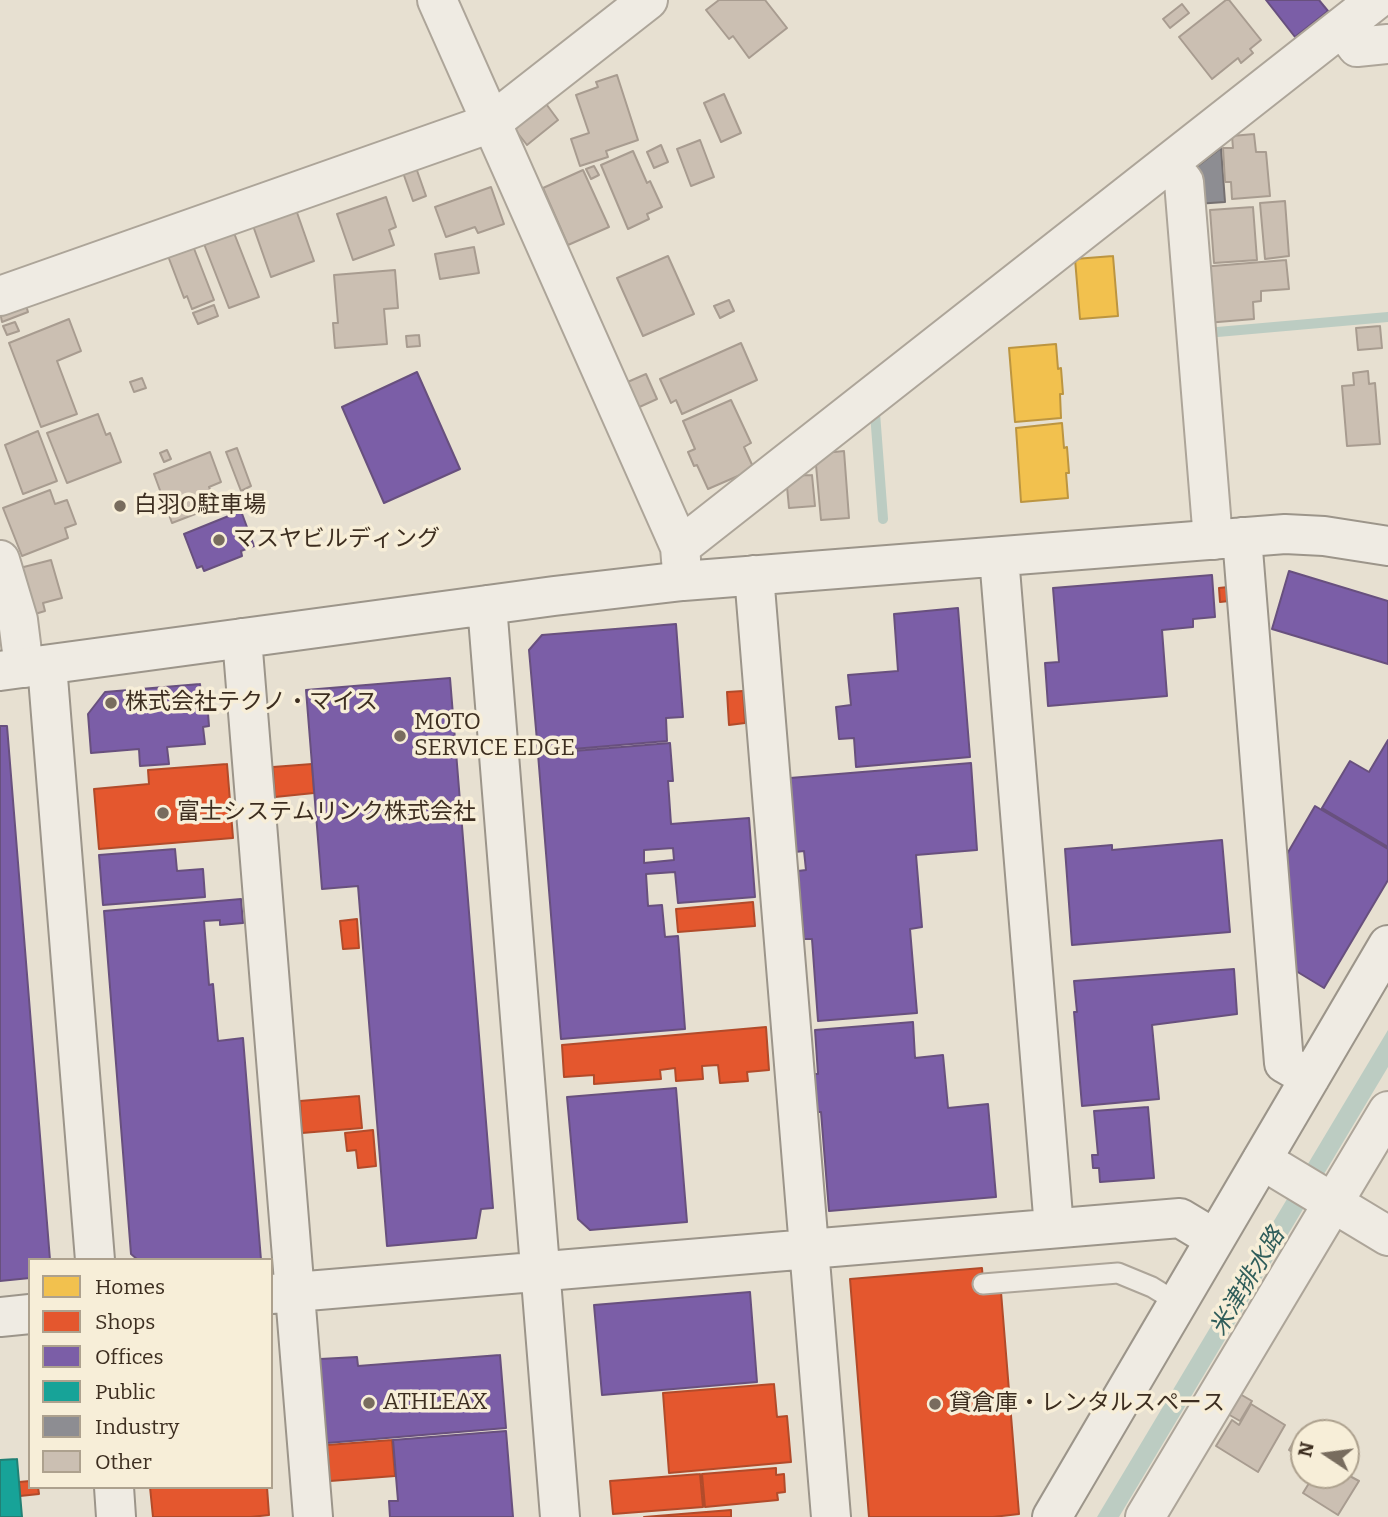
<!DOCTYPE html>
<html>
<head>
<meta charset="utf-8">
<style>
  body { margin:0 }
  #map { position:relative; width:1388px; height:1517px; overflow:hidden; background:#e7e0d1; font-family:Bitter,serif }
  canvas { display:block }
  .legend { position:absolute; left:28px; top:1258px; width:245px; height:231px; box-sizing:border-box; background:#f7eed8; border:2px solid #ada18e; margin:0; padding:9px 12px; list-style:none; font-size:21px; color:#3d2e20 }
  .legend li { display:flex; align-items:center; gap:14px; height:35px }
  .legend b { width:35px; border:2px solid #ada18e }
  .north { position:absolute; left:1290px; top:1419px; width:70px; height:70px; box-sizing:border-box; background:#f7eed8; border:2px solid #ada18e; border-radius:50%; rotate:283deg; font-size:19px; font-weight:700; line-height:28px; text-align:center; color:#3d2e20 }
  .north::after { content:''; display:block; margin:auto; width:24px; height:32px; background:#786c5e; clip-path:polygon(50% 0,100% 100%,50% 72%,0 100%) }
</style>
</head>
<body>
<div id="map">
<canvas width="1388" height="1517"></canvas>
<ul class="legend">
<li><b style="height:19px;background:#f2c14e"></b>Homes</li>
<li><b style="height:19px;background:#e4572e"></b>Shops</li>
<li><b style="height:19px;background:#7b5ea7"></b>Offices</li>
<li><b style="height:19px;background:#17a398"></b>Public</li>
<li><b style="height:19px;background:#8d8d92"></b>Industry</li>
<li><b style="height:19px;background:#cbbfb2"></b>Other</li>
</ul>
<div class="north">N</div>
</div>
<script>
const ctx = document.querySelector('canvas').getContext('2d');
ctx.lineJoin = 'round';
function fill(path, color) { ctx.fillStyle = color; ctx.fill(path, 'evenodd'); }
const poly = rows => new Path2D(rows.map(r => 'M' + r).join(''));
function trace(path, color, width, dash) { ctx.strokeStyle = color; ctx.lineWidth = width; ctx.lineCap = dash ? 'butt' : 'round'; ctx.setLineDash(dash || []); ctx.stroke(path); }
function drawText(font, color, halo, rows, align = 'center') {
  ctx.font = font + ' Bitter,"Noto Sans JP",serif'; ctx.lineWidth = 7; ctx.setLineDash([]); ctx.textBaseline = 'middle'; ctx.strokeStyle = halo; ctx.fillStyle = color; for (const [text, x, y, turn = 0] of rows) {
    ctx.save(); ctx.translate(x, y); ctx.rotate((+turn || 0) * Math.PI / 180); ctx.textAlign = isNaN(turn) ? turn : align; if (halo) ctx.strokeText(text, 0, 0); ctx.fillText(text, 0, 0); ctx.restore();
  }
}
fill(poly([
  [1388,1030,1388,1067,1119,1517,1097,1517]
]), '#bcccc2');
const homes = poly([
  [1113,256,1118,316,1080,319,1075,259,1113,256],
  [1056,344,1058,369,1061,368,1063,394,1060,394,1061,418,1015,422,1009,348,1056,344],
  [1062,423,1064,448,1067,447,1069,473,1066,473,1068,498,1021,502,1016,428,1062,423]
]);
fill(homes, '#f2c14e');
trace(homes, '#bc9540', 2);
const shops = poly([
  [1228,587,1229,601,1220,602,1219,588,1228,587],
  [743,691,745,723,729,725,727,692,743,691],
  [227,764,233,838,99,849,94,789,149,784,148,770,227,764],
  [312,764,314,793,275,797,273,767,312,764],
  [753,902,755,926,678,932,676,909,753,902],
  [357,919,359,948,343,949,340,921,357,919],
  [766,1027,769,1070,747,1072,748,1081,720,1083,718,1065,702,1066,703,1079,676,1081,675,1068,660,1070,661,1079,594,1084,594,1075,564,1077,562,1045,766,1027],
  [359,1096,362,1128,302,1133,300,1101,359,1096],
  [373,1130,376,1166,358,1168,356,1150,347,1151,345,1133,373,1130],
  [982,1268,984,1294,1001,1292,1019,1514,993,1517,869,1517,850,1279,982,1268],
  [774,1384,777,1417,787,1416,791,1462,669,1473,663,1393,774,1384],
  [392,1440,395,1476,330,1481,327,1445,392,1440],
  [776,1468,776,1475,784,1474,785,1492,777,1493,778,1500,705,1507,702,1474,776,1468],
  [700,1474,703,1507,613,1514,610,1481,700,1474],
  [30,1481,30,1487,38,1487,39,1494,20,1496,19,1482,30,1481],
  [150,1487,267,1487,269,1515,251,1517,153,1517,150,1487],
  [731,1510,731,1517,644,1517,731,1510]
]);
fill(shops, '#e4572e');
trace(shops, '#b24b2a', 2);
const offices = poly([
  [1266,0,1319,0,1328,11,1295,37,1266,0],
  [417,372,460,469,384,503,342,407,417,372],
  [241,511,254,546,241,551,242,556,204,571,202,566,197,568,184,534,241,511],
  [1289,571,1388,601,1388,664,1272,629,1289,571],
  [1212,575,1215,617,1193,619,1193,627,1162,630,1167,696,1048,706,1045,663,1059,662,1053,588,1212,575],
  [958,608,970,757,856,767,854,738,839,739,836,707,851,705,848,675,898,671,894,614,958,608],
  [676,624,683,717,666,718,667,741,538,752,529,650,542,635,676,624],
  [450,678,493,1208,481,1209,476,1238,387,1246,358,886,322,889,306,690,450,678],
  [200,684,202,701,207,701,209,726,203,727,205,744,167,747,169,764,140,766,139,749,91,753,88,714,105,692,200,684],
  [0,726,7,726,50,1260,30,1260,30,1278,0,1281,0,726],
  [1388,740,1388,847,1322,808,1350,761,1369,772,1388,740],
  [670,743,673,781,668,781,671,824,749,818,755,897,678,903,675,872,646,874,648,906,662,905,665,937,678,936,685,1029,561,1039,538,754,670,743],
  [673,848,674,860,644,863,644,850,673,848],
  [971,763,977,850,916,855,922,927,910,929,917,1013,818,1021,812,939,804,939,798,871,806,870,804,851,795,852,790,778,971,763],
  [1315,806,1388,849,1388,880,1324,988,1296,971,1287,854,1315,806],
  [1222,840,1230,932,1072,945,1065,849,1112,845,1112,850,1222,840],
  [175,849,177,871,203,869,205,897,103,905,99,855,175,849],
  [241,899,243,923,220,925,220,920,204,921,209,985,213,984,218,1041,243,1038,261,1260,138,1260,131,1254,104,911,241,899],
  [1234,969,1237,1014,1152,1025,1159,1099,1082,1106,1074,1012,1077,1012,1074,981,1234,969],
  [913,1022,915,1058,943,1055,948,1108,988,1104,996,1197,829,1211,821,1112,814,1112,811,1074,818,1074,815,1030,913,1022],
  [676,1088,687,1222,590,1230,578,1219,567,1097,676,1088],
  [1148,1107,1154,1178,1100,1182,1099,1168,1093,1168,1092,1155,1098,1155,1094,1111,1148,1107],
  [750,1292,757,1382,602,1395,594,1305,750,1292],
  [500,1355,506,1428,327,1443,320,1359,357,1357,358,1366,500,1355],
  [506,1431,513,1517,390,1517,389,1501,398,1501,393,1440,506,1431]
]);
fill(offices, '#7b5ea7');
trace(offices, '#68507e', 2);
const public = poly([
  [17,1459,22,1517,0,1517,0,1460,17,1459]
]);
fill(public, '#17a398');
trace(public, '#228074', 2);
const industry = poly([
  [1221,148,1225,202,1196,204,1194,169,1221,148]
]);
fill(industry, '#8d8d92');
trace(industry, '#757070', 2);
trace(poly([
  [1206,333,1388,317],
  [879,410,875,413,883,519]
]), '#bcccc2', 10);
const building = poly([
  [719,0,765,0,787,28,749,58,733,36,729,39,706,10,719,0],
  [1226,0,1229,0,1261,40,1250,49,1253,53,1241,63,1238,58,1212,79,1179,37,1226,0],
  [1182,4,1189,13,1170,28,1163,19,1182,4],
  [617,75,638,140,606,151,608,157,580,166,571,139,589,133,576,95,598,87,596,82,617,75],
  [724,94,741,133,721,142,704,103,724,94],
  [541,97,558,120,527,145,509,122,541,97],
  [1254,134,1256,152,1266,152,1270,196,1232,199,1231,182,1225,182,1223,148,1233,148,1232,136,1254,134],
  [700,140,714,177,691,186,677,149,700,140],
  [661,145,668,162,654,168,647,152,661,145],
  [633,151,647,183,650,181,662,207,647,214,649,219,628,229,601,165,633,151],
  [414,162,426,196,413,201,401,167,414,162],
  [594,166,599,175,591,179,586,169,594,166],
  [583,170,609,227,568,245,543,188,583,170],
  [491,187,504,224,478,233,475,227,446,237,435,207,491,187],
  [386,197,396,227,389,230,394,245,353,260,337,214,386,197],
  [1285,201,1289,256,1265,259,1260,203,1285,201],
  [294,204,314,261,271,277,251,220,294,204],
  [1253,207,1257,260,1214,263,1210,210,1253,207],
  [234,233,259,297,229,308,204,244,234,233],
  [193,246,214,300,192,309,187,296,184,298,168,256,193,246],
  [474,247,479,273,440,279,435,254,474,247],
  [668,256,694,314,643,336,617,278,668,256],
  [1286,260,1289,289,1261,291,1261,301,1253,302,1254,319,1206,323,1201,267,1286,260],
  [395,270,398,308,384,309,387,344,335,348,333,323,338,323,334,275,395,270],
  [729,300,734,311,720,318,714,306,729,300],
  [25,302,28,312,2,322,0,312,25,302],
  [214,305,218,316,198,324,193,313,214,305],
  [69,319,81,351,57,361,77,414,41,427,9,343,69,319],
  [15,322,19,331,7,335,3,326,15,322],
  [1380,326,1382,348,1358,350,1356,328,1380,326],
  [419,335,420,346,407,347,406,336,419,335],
  [741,343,757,380,682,414,676,400,671,403,660,379,741,343],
  [1368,371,1369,384,1375,383,1380,444,1347,446,1342,386,1354,385,1353,373,1368,371],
  [646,374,657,399,635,409,623,384,646,374],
  [142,378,146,388,134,392,130,382,142,378],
  [731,400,751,443,744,447,754,469,708,489,697,465,694,466,688,452,695,449,683,421,731,400],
  [98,414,106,435,110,433,121,462,67,483,47,433,98,414],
  [38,431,57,481,23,494,5,445,38,431],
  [237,448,251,486,241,491,226,452,237,448],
  [167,450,171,459,164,462,160,453,167,450],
  [844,451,849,518,821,520,815,454,844,451],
  [210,452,221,482,209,487,216,506,172,523,154,474,210,452],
  [812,475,815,506,789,508,786,476,812,475],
  [50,490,55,504,67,500,76,524,65,528,68,538,22,556,3,508,50,490],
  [51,560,62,598,43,603,45,611,25,617,12,570,51,560],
  [1233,1390,1252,1401,1240,1421,1221,1410,1233,1390],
  [1251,1404,1285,1425,1258,1472,1216,1446,1232,1420,1239,1425,1251,1404],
  [1294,1441,1304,1446,1298,1456,1289,1450,1294,1441],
  [1346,1474,1359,1481,1338,1515,1303,1493,1314,1475,1319,1477,1346,1474]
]);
fill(building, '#cbbfb2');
trace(building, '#a89c90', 2);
const lane = poly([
  [983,1284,1118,1273,1152,1287,1178,1303]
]);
const street = poly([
  [437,0,680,547,682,572],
  [1342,27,1357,47,1388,44],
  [1169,163,1184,182,1213,540],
  [0,296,491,123,648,0],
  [680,547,1376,0],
  [0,560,18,620,24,668],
  [1262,1160,1388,1236],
  [1145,1517,1388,1111]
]);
const secondary = poly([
  [1242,537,1284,1063,1310,1078],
  [999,557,1054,1228],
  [754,575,831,1517],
  [487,605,560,1517],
  [242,638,313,1517],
  [47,665,95,1260],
  [0,671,554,596,683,581,1285,534,1324,536,1388,546],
  [271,1294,1180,1218,1215,1239],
  [0,1317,30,1314],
  [114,1487,116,1517],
  [1052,1517,1388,945]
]);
trace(lane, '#ada599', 23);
trace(street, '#ada599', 42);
trace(secondary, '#9c958a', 42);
trace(lane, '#efebe3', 19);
trace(street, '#efebe3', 38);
trace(secondary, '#efebe3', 38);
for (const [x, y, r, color] of [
  [120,506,7,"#786c5e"],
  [219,540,7,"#786c5e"],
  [111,703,7,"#786c5e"],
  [400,736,7,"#786c5e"],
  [163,813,7,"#786c5e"],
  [369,1403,7,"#786c5e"],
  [935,1404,7,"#786c5e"]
]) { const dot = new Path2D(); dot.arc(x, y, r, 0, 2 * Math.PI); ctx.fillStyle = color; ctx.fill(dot); trace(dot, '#f7eed8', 2.5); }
drawText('23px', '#3d2e20', '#f7eed8', [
  ["白羽O駐車場",134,506],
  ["マスヤビルディング",233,540],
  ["株式会社テクノ・マイス",125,703],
  ["MOTO",414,723],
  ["SERVICE EDGE",414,749],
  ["富士システムリンク株式会社",177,813],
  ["ATHLEAX",383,1403],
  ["貸倉庫・レンタルスペース",949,1404]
], 'left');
drawText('italic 24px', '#2f5d5a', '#f7eed8', [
  ["米津排水路",1248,1282,-59]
]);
</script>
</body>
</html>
